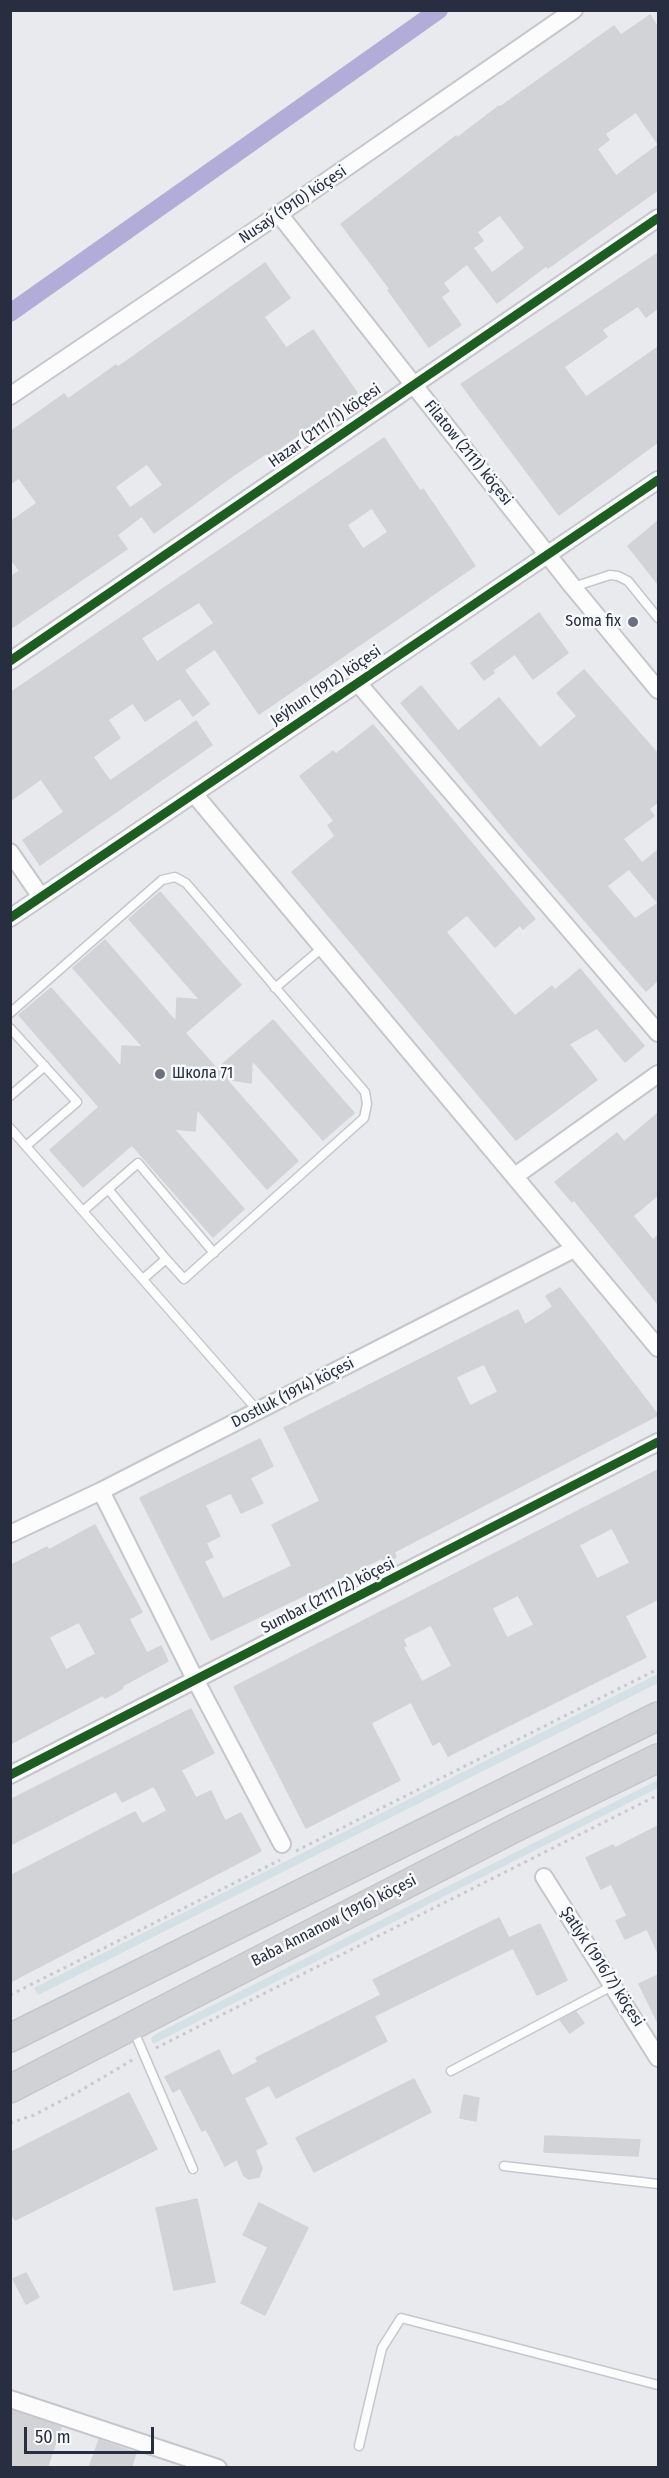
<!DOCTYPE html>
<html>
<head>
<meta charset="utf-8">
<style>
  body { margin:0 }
  #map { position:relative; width:669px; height:2478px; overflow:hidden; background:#e8eaed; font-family:"Fira Sans Condensed",sans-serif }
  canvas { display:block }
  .frame { position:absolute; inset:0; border:12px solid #262e40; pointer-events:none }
  .scale { position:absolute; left:24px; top:2427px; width:130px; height:27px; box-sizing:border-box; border:3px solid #262e40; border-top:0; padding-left:8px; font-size:18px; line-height:21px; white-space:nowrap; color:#262e40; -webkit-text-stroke:4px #f7f9fb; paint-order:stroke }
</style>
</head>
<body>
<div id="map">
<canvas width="669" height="2478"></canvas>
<div class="frame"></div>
<div class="scale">50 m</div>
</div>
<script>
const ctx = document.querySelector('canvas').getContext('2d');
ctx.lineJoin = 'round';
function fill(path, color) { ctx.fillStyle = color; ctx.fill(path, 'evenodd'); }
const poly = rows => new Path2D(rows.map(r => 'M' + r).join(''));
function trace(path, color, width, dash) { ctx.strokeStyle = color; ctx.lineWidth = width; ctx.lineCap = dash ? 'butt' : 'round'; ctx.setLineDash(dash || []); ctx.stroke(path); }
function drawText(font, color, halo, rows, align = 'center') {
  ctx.font = font + ' "Fira Sans Condensed",sans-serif'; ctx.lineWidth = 5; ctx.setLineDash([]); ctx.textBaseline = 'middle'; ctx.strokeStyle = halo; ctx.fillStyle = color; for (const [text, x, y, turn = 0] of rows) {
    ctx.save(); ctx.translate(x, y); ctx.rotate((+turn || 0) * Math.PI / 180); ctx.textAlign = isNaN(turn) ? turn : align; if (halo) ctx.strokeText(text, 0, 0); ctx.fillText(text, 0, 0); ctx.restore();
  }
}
fill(poly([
  [658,1674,658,1683,38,1995,34,1988],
  [658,1780,658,1788,153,2044,151,2038,156,2034]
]), '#d3e0e5');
trace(poly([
  [10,313,439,10]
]), '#b1add8', 18);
const building = poly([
  [650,15,658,28,658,144,636,112,605,134,609,140,597,149,616,176,658,145,658,190,548,268,546,266,497,303,467,264,443,283,449,291,441,297,461,325,429,347,388,290,390,289,341,224,456,136,457,138,499,106,500,107,614,26,621,35,650,15],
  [500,215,525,248,492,273,473,248,483,241,477,232,500,215],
  [658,253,658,308,646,317,638,306,602,330,607,337,564,367,586,397,658,347,658,442,559,515,461,384,658,253],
  [265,263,290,298,264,317,286,348,313,330,357,393,269,456,267,453,234,475,154,533,142,516,117,535,127,549,10,629,10,577,20,571,10,558,10,522,37,503,19,478,10,484,10,432,64,394,68,399,116,365,118,367,265,263],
  [147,464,163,485,130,508,115,487,147,464],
  [384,438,420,491,423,489,475,566,259,714,215,649,184,670,209,704,193,716,180,698,145,721,133,703,108,720,120,738,93,757,110,781,196,721,212,745,40,865,23,840,64,812,41,779,10,801,10,693,384,438],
  [372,508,388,532,363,549,347,525,372,508],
  [199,602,214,623,157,662,141,638,199,602],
  [658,521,658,584,628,546,658,521],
  [539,613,568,653,533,679,515,654,493,670,494,673,484,680,471,663,539,613],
  [584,670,658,754,658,802,649,809,654,816,623,839,642,863,658,850,658,980,646,991,513,838,401,703,421,686,458,731,499,698,540,748,577,716,557,693,584,670],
  [629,869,658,903,635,919,607,886,629,869],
  [373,725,535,919,523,929,520,925,495,947,467,915,446,932,515,1016,552,986,555,990,580,969,644,1046,625,1062,597,1028,569,1044,597,1080,516,1140,292,872,335,836,328,825,334,821,300,776,333,751,336,754,373,725],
  [160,892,241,985,185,1033,217,1069,273,1020,354,1113,323,1140,252,1060,251,1083,226,1079,298,1161,267,1189,197,1109,195,1131,174,1129,244,1209,213,1237,132,1145,83,1187,50,1150,99,1107,19,1015,51,988,121,1067,122,1046,143,1047,73,968,105,940,176,1022,177,998,200,1000,129,919,160,892],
  [658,1113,658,1195,633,1216,653,1240,658,1235,658,1304,574,1200,572,1202,555,1182,617,1133,624,1142,658,1113],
  [560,1288,658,1415,394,1552,396,1557,384,1563,382,1558,211,1640,140,1498,260,1439,273,1466,250,1478,263,1503,241,1513,231,1493,205,1505,220,1536,206,1543,213,1557,204,1561,223,1599,292,1566,272,1525,320,1501,284,1428,518,1310,525,1325,553,1307,546,1296,560,1288],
  [484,1364,498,1392,470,1406,456,1377,484,1364],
  [658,1470,658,1599,625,1616,646,1657,448,1756,440,1741,433,1745,411,1702,371,1723,400,1780,306,1828,234,1687,658,1470],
  [612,1528,630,1563,597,1579,579,1545,612,1528],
  [518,1595,534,1625,507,1638,492,1608,518,1595],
  [431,1625,452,1666,422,1682,403,1647,406,1646,403,1639,431,1625],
  [95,1525,142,1612,129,1619,147,1653,161,1646,168,1661,122,1686,123,1688,116,1692,105,1698,103,1695,10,1744,10,1566,47,1547,49,1550,95,1525],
  [79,1622,96,1654,66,1670,49,1637,79,1622],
  [191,1709,214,1753,181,1770,196,1798,211,1791,225,1821,241,1813,261,1851,10,1982,10,1876,135,1812,142,1824,167,1811,154,1786,122,1802,116,1791,10,1845,10,1800,191,1709],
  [658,1826,658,1953,647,1929,625,1939,616,1921,627,1916,611,1884,601,1889,586,1858,613,1845,615,1848,658,1826],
  [499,1918,509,1938,540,1924,567,1980,537,1995,513,1948,374,2016,387,2041,276,2098,269,2085,244,2098,267,2144,255,2150,262,2168,259,2177,249,2179,244,2176,237,2159,225,2166,206,2129,202,2131,180,2088,173,2092,165,2077,219,2050,232,2076,258,2062,256,2058,381,1995,373,1980,499,1918],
  [658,1975,658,2023,639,1984,658,1975],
  [576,2012,584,2023,570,2033,560,2020,576,2012],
  [414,2079,431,2112,314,2172,296,2138,414,2079],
  [129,2093,157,2149,15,2220,10,2211,10,2153,129,2093],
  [464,2095,479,2098,476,2121,460,2118,464,2095],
  [545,2136,640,2140,638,2156,544,2152,545,2136],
  [197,2199,215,2282,174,2290,156,2208,197,2199],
  [259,2203,308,2228,265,2315,241,2303,268,2247,243,2235,259,2203],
  [26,2273,39,2297,26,2304,13,2279,26,2273],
  [10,2410,61,2427,47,2468,10,2468,10,2410],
  [99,2440,136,2453,131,2468,89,2468,99,2440]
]);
fill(building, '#d1d3d6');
trace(building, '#d1d3d6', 1.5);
const service = poly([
  [573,587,610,575,618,576,628,581,658,618],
  [275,988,322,948],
  [10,1013,162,880,175,877,186,883,365,1092,367,1104,364,1118,184,1279,166,1259,143,1279],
  [10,1028,77,1102,26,1146],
  [10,1096,45,1066],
  [10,1128,258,1411],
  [108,1189,166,1259],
  [83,1211,138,1163,214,1253],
  [133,2029,193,2169],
  [451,2071,612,1986],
  [504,2166,658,2184],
  [359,2446,382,2348,401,2318,658,2385]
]);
const minor = poly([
  [279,214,573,587,658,690],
  [10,396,279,214,574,10],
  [10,661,658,218],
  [357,682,658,1033],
  [195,795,658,1348],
  [10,852,41,897],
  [10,918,658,480],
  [515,1176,658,1074],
  [101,1491,196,1681,282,1844],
  [10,1534,101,1491,574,1249],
  [10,1775,658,1442],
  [544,1877,658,2058],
  [10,2399,218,2468]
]);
const primary = poly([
  [10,2038,658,1716],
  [10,2089,517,1827,658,1758]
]);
trace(service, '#c5c7ca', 11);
trace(minor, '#c5c7ca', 20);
trace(primary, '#c3c6cb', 30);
trace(poly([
  [296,1851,658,1669],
  [10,1995,280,1860],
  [156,2048,658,1795],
  [10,2123,34,2115,78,2092,134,2059]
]), '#c7c9ce', 3, [3, 4.5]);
trace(service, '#fcfcfc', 8);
trace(minor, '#fcfcfc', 16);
trace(primary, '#d0d2d6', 27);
trace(poly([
  [10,661,658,218],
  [10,918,658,480],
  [10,1775,658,1442]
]), '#1b5e20', 9);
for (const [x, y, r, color] of [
  [633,622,6,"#6a707d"],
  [160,1074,6,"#6a707d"]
]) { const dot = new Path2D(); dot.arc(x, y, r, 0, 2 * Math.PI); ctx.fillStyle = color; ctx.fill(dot); trace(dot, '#f7f9fb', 2); }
drawText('16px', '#262e40', '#f7f9fb', [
  ["Nusaý (1910) köçesi",293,205,-34],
  ["Hazar (2111/1) köçesi",325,426,-35],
  ["Filatow (2111) köçesi",468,453,51],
  ["Jeýhun (1912) köçesi",326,686,-34],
  ["Dostluk (1914) köçesi",293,1393,-27],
  ["Sumbar (2111/2) köçesi",328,1596,-27],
  ["Baba Annanow (1916) köçesi",334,1921,-27],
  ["Şatlyk (1916/7) köçesi",602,1967,57]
]);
drawText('16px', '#262e40', '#f7f9fb', [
  ["Soma fix",621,622],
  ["Школа 71",172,1074,"left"]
], 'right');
</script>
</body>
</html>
